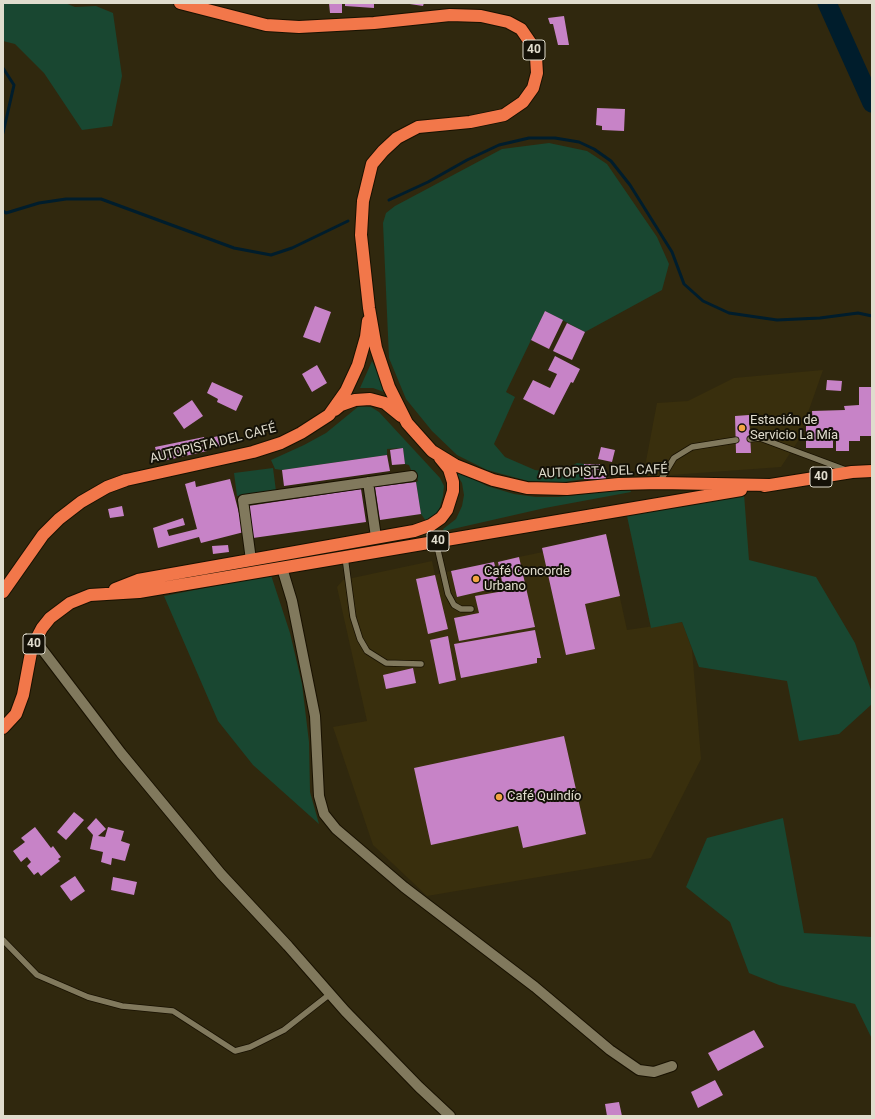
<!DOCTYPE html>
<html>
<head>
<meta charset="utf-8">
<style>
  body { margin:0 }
  #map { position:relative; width:875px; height:1119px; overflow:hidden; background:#30280e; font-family:Roboto,sans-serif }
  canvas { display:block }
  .frame { position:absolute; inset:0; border:4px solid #e0dccd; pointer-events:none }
</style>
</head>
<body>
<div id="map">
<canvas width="875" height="1119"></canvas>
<div class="frame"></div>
</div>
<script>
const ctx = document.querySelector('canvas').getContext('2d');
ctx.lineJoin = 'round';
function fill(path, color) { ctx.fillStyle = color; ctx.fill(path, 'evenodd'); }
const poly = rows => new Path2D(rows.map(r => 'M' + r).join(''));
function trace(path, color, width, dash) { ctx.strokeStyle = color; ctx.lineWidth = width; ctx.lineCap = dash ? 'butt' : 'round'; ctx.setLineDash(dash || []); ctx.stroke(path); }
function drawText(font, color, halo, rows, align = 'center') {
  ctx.font = font + ' Roboto,sans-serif'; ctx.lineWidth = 4; ctx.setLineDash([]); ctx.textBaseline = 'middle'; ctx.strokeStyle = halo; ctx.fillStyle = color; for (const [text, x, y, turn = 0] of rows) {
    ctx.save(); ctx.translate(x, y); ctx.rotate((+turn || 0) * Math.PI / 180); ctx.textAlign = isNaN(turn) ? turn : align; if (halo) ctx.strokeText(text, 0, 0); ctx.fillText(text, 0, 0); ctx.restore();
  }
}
fill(poly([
  [823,370,798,441,781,467,643,477,657,403,688,401,734,378],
  [606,534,627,630,682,622,692,649,701,759,651,858,427,896,373,845,333,727,367,721,337,587,343,580,432,561,435,575,451,571,457,597,501,586,494,562,543,552]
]), '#392f0d');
fill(poly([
  [3,3,65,3,75,7,96,6,113,13,122,76,112,126,82,130,44,73,15,44,3,41],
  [549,143,587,151,607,164,657,237,669,264,662,290,585,332,545,311,506,392,515,397,494,444,505,457,535,470,558,473,577,463,584,464,584,479,558,483,528,481,487,470,457,455,432,431,406,399,389,358,383,223,386,213,395,206,502,149],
  [372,361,386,390,384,392,373,388,360,388],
  [359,406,371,407,379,412,440,478,444,486,443,496,438,514,426,521,421,514,416,482,418,481,415,470,411,470,409,465,405,464,403,448,387,449,387,455,282,470,275,469,271,460,304,445,326,433],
  [273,468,276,491,237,496,234,473],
  [458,471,487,486,514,494,536,497,558,497,630,489,631,492,545,508,444,531,443,529,456,519,462,506,464,495,462,483,456,473],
  [744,494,749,560,816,577,855,643,872,693,872,704,839,734,799,741,787,681,699,667,682,622,651,628,627,516],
  [271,575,290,633,302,684,309,742,310,792,319,824,253,765,218,721,164,596],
  [783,818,804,933,872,937,872,1039,855,1004,779,985,749,973,730,922,686,887,707,838]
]), '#194731');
trace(poly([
  [3,68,14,85,3,133],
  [389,200,428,182,467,160,499,145,529,138,555,138,579,142,594,149,611,161,630,185,672,252,684,284,703,301,729,313,777,320,820,318,858,313,872,316],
  [3,211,6,213,39,203,66,199,101,199,234,248,271,255,292,248,348,221]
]), '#001d2c', 3);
trace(poly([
  [827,3,872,103]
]), '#001d2c', 19);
fill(poly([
  [329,3,342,3,342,13,330,13],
  [345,3,374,3,374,8,345,6],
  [403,3,424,3,423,6],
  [564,16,569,45,558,45,553,24,550,24,548,18],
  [597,108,625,109,624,131,602,130,602,126,596,125],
  [315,306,331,312,320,343,303,337],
  [545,311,563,320,549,349,531,340],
  [567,323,585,332,572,360,553,351],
  [555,356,580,369,573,383,571,382,554,415,523,399,533,380,550,388,557,374,548,370],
  [317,365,327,383,312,392,302,374],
  [827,380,842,381,841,391,826,390],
  [212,382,243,396,236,411,217,402,218,399,207,393],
  [859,387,872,387,872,436,860,436,860,441,849,441,849,451,836,451,836,441,833,441,833,448,806,448,806,426,813,426,812,411,845,410,844,406,859,405],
  [192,400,203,416,184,429,173,413],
  [749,415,751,453,736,453,735,416],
  [224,435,226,445,216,447,214,437],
  [204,437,207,451,163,461,161,454,157,455,155,447],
  [601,447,615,450,612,462,598,459],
  [403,448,405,464,392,465,390,450],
  [387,455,390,471,284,486,282,470],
  [584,464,600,464,600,470,597,470,597,475,606,476,606,479,584,479],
  [230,479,244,532,201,543,199,537,158,548,153,528,183,518,185,525,167,530,169,536,197,529,185,484,195,481,196,487],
  [416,482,421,514,380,520,375,487],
  [361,489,366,522,253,538,248,506],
  [122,506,124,516,110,518,108,509],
  [606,534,620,596,585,604,595,649,566,655,542,548],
  [228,545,229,552,213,554,212,546],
  [519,557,535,627,459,641,454,618,479,613,475,596,504,591,498,562],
  [494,562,500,587,457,597,451,571],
  [435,575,448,629,428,634,416,579],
  [535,630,541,658,537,658,537,663,461,678,454,644],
  [448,636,456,680,439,684,430,640],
  [413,668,416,683,386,689,383,675],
  [564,736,586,834,523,848,518,826,431,845,414,768],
  [74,812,84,820,66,840,57,832],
  [96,818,106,829,98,836,105,837,108,827,124,831,121,841,130,844,125,861,112,858,111,865,101,862,103,852,90,849,93,835,87,828],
  [35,827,51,848,53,846,61,857,58,859,60,861,41,876,38,872,34,875,27,866,31,862,27,857,21,862,13,851,25,842,21,838],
  [75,876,85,891,71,901,60,886],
  [113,877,137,882,134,895,111,890],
  [754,1030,764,1047,718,1071,708,1053],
  [715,1080,723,1095,698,1108,691,1092],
  [619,1102,622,1116,607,1116,605,1104]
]), '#c783c7');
const lane = poly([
  [750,439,760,438,846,470],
  [659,483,674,458,692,447,736,440],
  [436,542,448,594,454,605,461,609,471,609],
  [345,557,353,617,360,639,367,651,386,663,421,664],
  [3,940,37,975,88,997,122,1006,173,1011,235,1051,250,1047,284,1030,330,994]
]);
const street = poly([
  [368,482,376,537],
  [251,560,243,500,412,476],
  [282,568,292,601,315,716,319,796,324,814,336,829,404,887,535,987,610,1050,639,1070,654,1072,672,1066],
  [35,640,121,753,221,874,288,946,345,1011,419,1087,450,1116]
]);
const highway = poly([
  [180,3,266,25,299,27,374,23,450,15,481,16,508,22,521,29,534,48,536,57,537,73,533,88,523,102,504,115,470,122,418,127,397,138,383,151,372,164,363,201,361,235,369,308,376,348,389,387,407,423,432,451,455,465,493,480,527,488,567,489,619,484,659,483,770,485],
  [335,410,341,405,355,400,370,399,385,403,401,416],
  [764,486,852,472,872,471],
  [115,589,138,580,414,531,431,525,441,518,447,510,453,491,453,482,449,469,440,458],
  [3,592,43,535,59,519,81,502,107,487,126,480,253,452,281,443,301,433,329,415,346,391,358,365,366,337,368,321],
  [3,728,16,714,23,695,32,647,42,628,50,618,70,603,90,595,139,592,741,490]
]);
trace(lane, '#181100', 7);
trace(street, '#181100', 12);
trace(highway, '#181100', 14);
trace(lane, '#81795d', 5.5);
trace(street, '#81795d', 10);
trace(highway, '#f2774a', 12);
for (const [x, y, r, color] of [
  [742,428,4,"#f3a443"],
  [476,579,4,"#f3a443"],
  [499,797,4,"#f3a443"]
]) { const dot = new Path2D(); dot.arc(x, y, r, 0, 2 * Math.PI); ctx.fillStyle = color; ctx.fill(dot); trace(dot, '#141107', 1.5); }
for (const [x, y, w] of [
  [534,50,22],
  [821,477,22],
  [438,541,22],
  [34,644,22]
]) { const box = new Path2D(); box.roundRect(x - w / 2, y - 10, w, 20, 3); ctx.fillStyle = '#141107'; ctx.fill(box); trace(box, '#e0dccd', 1); }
drawText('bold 12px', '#e0dccd', null, [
  ["40",534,50],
  ["40",821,477],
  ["40",438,541],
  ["40",34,644]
]);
drawText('13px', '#e0dccd', '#141107', [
  ["Estación de",750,421],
  ["Servicio La Mía",750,436],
  ["Café Concorde",484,572],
  ["Urbano",484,587],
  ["Café Quindío",507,797]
], 'left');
drawText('13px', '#e0dccd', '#141107', [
  ["AUTOPISTA DEL CAFÉ",213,444,-14],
  ["AUTOPISTA DEL CAFÉ",603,472,-2]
]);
</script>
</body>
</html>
